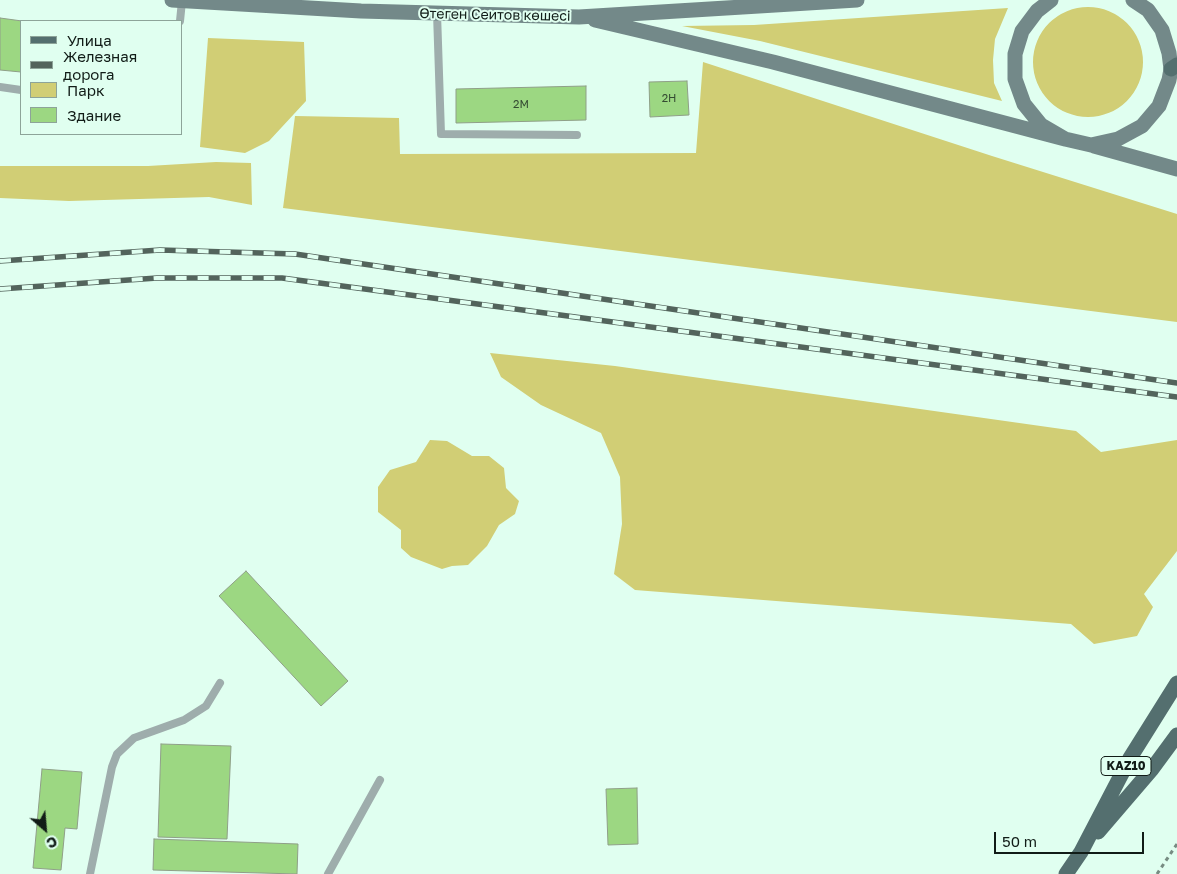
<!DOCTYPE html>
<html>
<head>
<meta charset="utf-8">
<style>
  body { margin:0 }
  #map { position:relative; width:1177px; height:874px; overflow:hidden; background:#e0fff0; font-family:"Golos Text",sans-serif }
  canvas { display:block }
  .legend { position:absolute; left:20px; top:20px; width:162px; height:115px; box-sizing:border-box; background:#e0fff0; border:1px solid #8da499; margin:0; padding:6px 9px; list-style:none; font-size:15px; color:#111c17 }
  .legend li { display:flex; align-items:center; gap:10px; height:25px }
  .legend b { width:25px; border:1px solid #8da499 }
  .north { position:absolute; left:20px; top:804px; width:50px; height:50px; -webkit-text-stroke:4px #e0fff0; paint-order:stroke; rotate:153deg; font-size:14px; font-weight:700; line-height:20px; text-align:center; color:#111c17 }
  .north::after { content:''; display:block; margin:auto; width:18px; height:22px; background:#111c17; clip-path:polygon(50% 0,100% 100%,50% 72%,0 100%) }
  .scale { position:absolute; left:994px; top:832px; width:150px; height:22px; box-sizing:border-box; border:2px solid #111c17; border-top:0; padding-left:6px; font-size:15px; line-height:18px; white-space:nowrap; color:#111c17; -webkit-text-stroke:4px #e0fff0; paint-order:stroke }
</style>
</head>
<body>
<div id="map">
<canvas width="1177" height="874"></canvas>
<ul class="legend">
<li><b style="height:6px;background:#546f6f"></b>Улица</li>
<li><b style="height:6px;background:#53645c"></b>Железная дорога</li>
<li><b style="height:14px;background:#d1ce75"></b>Парк</li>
<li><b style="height:14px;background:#9cd782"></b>Здание</li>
</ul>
<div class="north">С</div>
<div class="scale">50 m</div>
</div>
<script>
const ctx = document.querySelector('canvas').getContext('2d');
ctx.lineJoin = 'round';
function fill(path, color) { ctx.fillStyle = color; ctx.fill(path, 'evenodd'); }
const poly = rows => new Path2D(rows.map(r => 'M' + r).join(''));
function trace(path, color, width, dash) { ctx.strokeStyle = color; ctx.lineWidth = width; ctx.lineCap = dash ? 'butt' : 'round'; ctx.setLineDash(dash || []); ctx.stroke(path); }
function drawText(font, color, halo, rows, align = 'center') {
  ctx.font = font + ' "Golos Text",sans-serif'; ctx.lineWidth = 4; ctx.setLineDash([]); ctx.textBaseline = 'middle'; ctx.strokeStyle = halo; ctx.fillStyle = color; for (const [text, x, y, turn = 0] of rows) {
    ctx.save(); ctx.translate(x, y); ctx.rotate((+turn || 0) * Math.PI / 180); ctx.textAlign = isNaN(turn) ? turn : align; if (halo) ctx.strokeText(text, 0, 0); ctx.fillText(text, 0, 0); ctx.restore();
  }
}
fill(poly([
  '1033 62a55 55 0 1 1 110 0a55 55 0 1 1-110 0Z',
  [1008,8,995,39,993,60,994,83,1002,101,760,41,682,26,754,25],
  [208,38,304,42,306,101,269,141,245,153,200,147],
  [703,62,992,156,1177,214,1177,322,283,208,295,116,399,118,400,154,696,153],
  [216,162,251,163,252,205,209,197,69,201,0,198,0,166,148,166],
  [490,353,615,366,1076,431,1101,452,1177,440,1177,551,1144,594,1153,607,1137,636,1094,644,1071,624,635,590,614,574,622,524,620,477,601,433,541,405,501,377],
  [430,440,447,441,472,456,489,456,504,468,506,488,519,501,515,514,499,525,487,546,468,565,452,566,442,569,411,557,401,548,401,530,378,512,378,487,390,470,416,462]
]), '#d1ce75');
const building = poly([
  [0,18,22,21,21,72,0,70,0,18],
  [687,81,689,115,650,117,649,82,687,81],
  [586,86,586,120,456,123,456,89,586,86],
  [246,571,348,681,321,706,219,596,246,571],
  [161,744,231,746,227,839,158,837,161,744],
  [42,769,82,772,77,829,65,828,61,870,33,868,42,769],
  [637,788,638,844,608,845,606,789,637,788],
  [154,839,298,844,297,874,153,870,154,839]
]);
fill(building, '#9cd782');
trace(building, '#8f9f88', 1);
trace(poly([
  [1157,874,1177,844]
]), '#778c82', 3, [4, 4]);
trace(poly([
  [437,13,441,134,577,135],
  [180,21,182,1],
  [0,87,21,90],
  [90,874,112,767,117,754,134,738,184,720,206,706,220,683],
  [328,874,380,780]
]), '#9eadac', 8);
trace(poly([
  [172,0,361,11,579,17,857,0],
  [1051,0,1037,11,1022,31,1015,54,1015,79,1024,104,1041,125,1065,139,1091,145,1118,139,1142,126,1159,106,1169,80,1171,69,1169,53,1162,30,1148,10,1133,0],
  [595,20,773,62,1065,139],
  [1094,146,1177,169]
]), '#738989', 15);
trace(poly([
  [1171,69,1177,65],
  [1098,832,1152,769,1177,735],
  [1066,874,1081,852,1130,758,1177,683]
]), '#546f6f', 15);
const rail = poly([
  [0,261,160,250,295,254,1177,383],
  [0,289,157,278,282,278,1177,397]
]);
trace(rail, '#53645c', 5.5);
trace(rail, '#e0fff0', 4, [11]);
drawText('11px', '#344b32', null, [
  ["2Н",669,99],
  ["2М",521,105]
]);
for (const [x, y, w] of [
  [1126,766,50]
]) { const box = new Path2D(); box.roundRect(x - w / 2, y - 9.5, w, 19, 4); ctx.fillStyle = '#e0fff0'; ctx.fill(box); trace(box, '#111c17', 1); }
drawText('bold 12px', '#111c17', null, [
  ["KAZ10",1126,766]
]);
drawText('14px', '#111c17', '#e0fff0', [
  ["Өтеген Сеитов көшесі",495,15,1]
]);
</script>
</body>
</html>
